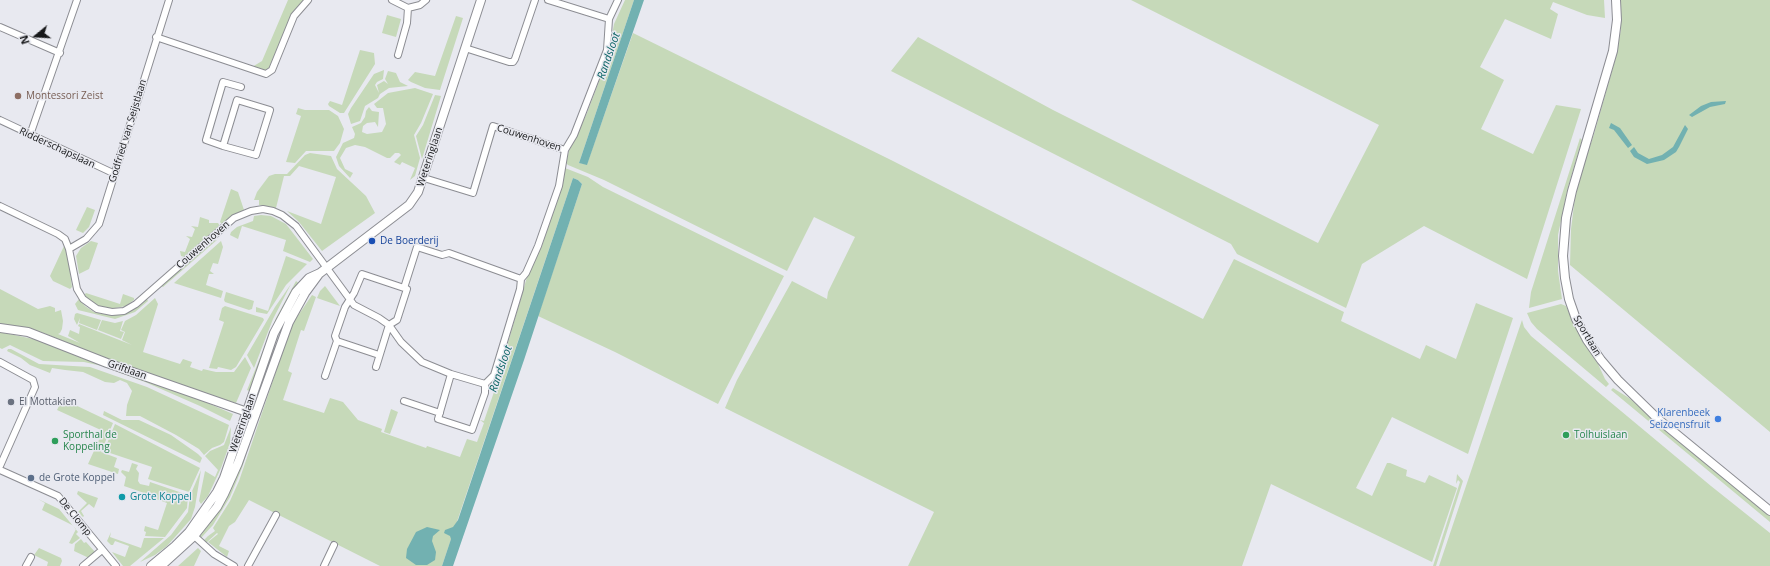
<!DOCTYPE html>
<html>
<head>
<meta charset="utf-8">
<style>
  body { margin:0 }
  #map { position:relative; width:1770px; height:566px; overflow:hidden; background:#e8e9f0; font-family:"Open Sans",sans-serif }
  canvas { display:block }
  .north { position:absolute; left:16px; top:16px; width:40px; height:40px; -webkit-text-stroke:3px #e8e9f0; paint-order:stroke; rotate:252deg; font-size:11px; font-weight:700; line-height:16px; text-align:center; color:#17181a }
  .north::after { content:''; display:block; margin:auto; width:14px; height:18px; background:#17181a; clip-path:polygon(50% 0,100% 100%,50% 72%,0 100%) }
</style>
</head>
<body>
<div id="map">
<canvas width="1770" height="566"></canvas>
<div class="north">N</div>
</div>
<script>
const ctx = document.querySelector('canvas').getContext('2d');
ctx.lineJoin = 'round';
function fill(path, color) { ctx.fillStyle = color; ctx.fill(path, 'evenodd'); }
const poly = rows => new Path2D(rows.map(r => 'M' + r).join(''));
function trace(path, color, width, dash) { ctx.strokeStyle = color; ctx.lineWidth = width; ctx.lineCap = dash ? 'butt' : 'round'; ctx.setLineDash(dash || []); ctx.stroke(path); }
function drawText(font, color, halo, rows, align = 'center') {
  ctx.font = font + ' "Open Sans",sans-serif'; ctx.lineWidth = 3; ctx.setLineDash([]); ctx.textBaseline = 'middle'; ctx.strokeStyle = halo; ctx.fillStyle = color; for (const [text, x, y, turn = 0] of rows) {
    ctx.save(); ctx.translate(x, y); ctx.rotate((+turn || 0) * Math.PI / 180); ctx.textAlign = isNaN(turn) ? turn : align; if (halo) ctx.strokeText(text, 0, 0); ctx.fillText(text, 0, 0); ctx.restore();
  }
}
fill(poly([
  [288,0,304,0,290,18,268,70,264,71,252,67,262,61],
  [625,0,634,0,579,163,587,164,633,33,891,160,1203,319,1234,259,1344,312,1341,321,1420,359,1426,345,1456,359,1476,303,1513,318,1468,454,1392,417,1356,488,1372,496,1387,463,1390,463,1407,470,1406,476,1425,483,1429,475,1457,488,1432,562,1271,484,1242,566,908,566,934,512,725,408,737,380,792,281,827,299,828,292,855,237,814,217,787,271,604,180,568,165,566,163,569,151,587,113,598,84,609,51,614,24],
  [1131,0,1604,0,1605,18,1587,15,1553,2,1550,9,1558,14,1551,39,1505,19,1480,67,1504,80,1481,129,1533,154,1556,105,1581,109,1527,279,1424,226,1362,264,1346,308,1237,254,1231,244,891,71,918,37,1053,110,1318,243,1379,125],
  [1621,0,1770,0,1770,432,1570,265,1571,229,1576,189,1594,134,1616,57,1621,29],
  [387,15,401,19,396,37,382,33],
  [456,16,463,18,440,90,425,88,411,82,408,80,415,72,435,76],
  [360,50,374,53,375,64,344,113,340,113,329,106,328,104,330,101,342,105],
  [384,70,383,79,377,82,375,85,379,93,377,85,384,81,388,84,385,79,388,71,396,73,400,82,408,86,389,88,380,94,378,98,365,106,360,121,351,124,348,114,351,108,374,74],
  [415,88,433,94,421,123,414,135,420,158,415,176,410,180,415,168,402,162,400,165,394,162,401,155,399,153,395,153,390,158,387,158,365,147,355,145,346,148,340,158,345,169,353,173,350,178,339,166,336,157,343,143,354,138,355,134,352,127,361,123,365,117,366,111,369,107,372,111,379,112,378,127,375,122,367,123,363,126,362,132,367,134,382,132,386,124,383,108,377,108,374,104,388,93],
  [435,95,441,96,422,159,416,136,423,125],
  [298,108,305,110,329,110,338,116,344,129,340,143,334,151,306,151,295,163,286,162,301,116,296,114],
  [1580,138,1582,140,1568,187,1558,235,1558,271,1562,299,1529,308,1531,292],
  [310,153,331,156,337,169,366,196,375,213,322,251,299,222,287,211,321,224,336,177,299,166,290,176,284,176,276,208,259,205,259,200,254,200,257,192,269,176,275,174,287,174,305,155],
  [565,168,588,177,603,187,784,276,718,404,615,352,538,316,582,184,578,180,573,178,442,566,380,566,249,500,235,522,229,526,219,546,229,551,227,557,208,542,218,534,217,533,206,543,203,541,208,536,215,531,213,528,230,501,239,481,290,330,295,320,312,295,316,297,304,331,301,330,288,371,292,373,283,400,324,413,330,398,343,402,358,420,382,429,381,432,426,448,427,446,460,457,467,439,477,442,484,423,480,420,484,421,495,389,490,386,495,383,499,374,529,270,542,246,561,187],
  [231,189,238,192,244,210,231,216,222,224,220,222],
  [87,207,95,210,89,227,83,233,76,230],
  [261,215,271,216,286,224,313,259,310,262,283,251,286,240,242,226,238,239,230,235,231,232,237,227,253,221,254,216],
  [200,217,209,220,209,223,218,223,220,226,185,257,181,256,180,251,185,252,190,239,186,236,192,237,195,229,191,226,198,227],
  [217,240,163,287,161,286,213,241],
  [91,241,98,243,89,269,79,274,76,256,81,248],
  [221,241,223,247,218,264,213,263,210,271,214,274,209,274,206,285,223,291,221,298,174,283],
  [64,246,68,255,72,287,70,289,53,281,50,276],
  [286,256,307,264,286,285,267,314,256,312,256,307,268,311],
  [296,281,300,284,251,392,247,390,276,318],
  [291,284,273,319,254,368,247,355,275,307],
  [325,286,340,306,317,298,320,291],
  [0,289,38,309,50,306,55,308,55,312,61,310,63,321,62,329,60,333,58,334,80,343,68,336,70,330,79,334,80,327,78,326,79,324,132,345,122,340,125,332,121,330,125,321,136,315,155,298,158,304,143,352,180,364,183,359,192,362,190,367,202,371,203,369,216,372,234,372,245,357,251,368,236,403,232,402,118,363,41,332,27,328,0,324],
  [226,292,254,301,252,309,249,310,225,302,224,300],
  [86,293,120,304,123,294,134,298,134,300,126,306,110,309,95,305,84,295],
  [79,299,85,306,94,312,108,315,128,312,147,299,148,301,135,312,115,319,78,310,75,304],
  [1561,304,1566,306,1577,330,1598,364,1605,379,1609,384,1606,387,1537,329,1531,322,1527,313],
  [225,306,263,318,264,320,236,367,231,370,218,367,217,369,209,368,224,322,219,320,222,308],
  [77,313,101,320,97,330,79,323,80,318,77,325,74,319,75,314],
  [102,320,115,323,123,321,120,331,124,332,121,339,98,330],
  [1522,320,1524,327,1531,336,1711,486,1770,533,1770,566,1439,566],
  [0,332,38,340,88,360,196,398,233,414,230,421,200,406,145,382,102,366,84,362,43,361,10,345,2,349,0,348],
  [8,349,11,349,39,364,90,367,147,387,229,425,224,442,220,445,212,448,204,455,199,449,176,435,140,416,126,416,127,405,132,391,127,383,120,380,114,383,105,382,83,372,65,370,52,368,50,373,30,365,21,358,7,351],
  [1613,388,1629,398,1770,515,1770,522,1611,390],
  [71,403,113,423,101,452,117,458,114,467,119,469,118,474,88,464,103,431,57,410,60,404],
  [391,409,398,412,390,434,384,432],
  [104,411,122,420,139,420,171,435,198,454,202,458,200,463,103,415],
  [115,424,200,468,189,492,148,479,152,467,104,451],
  [231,427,230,443,221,468,208,496,201,504,199,501,205,471,215,477,218,470,205,456,210,451,224,445],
  [253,433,242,468,230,497,213,525,201,538,199,535],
  [132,463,138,465,136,469,139,473,138,481,140,484,149,486,150,482,188,495,187,508,165,537,145,536,146,532,144,531,145,526,158,530,167,503,148,496,147,494,124,486,126,477,121,472,122,470,129,472],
  [201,470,195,507,191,519,167,546,155,555,140,562,171,535,188,512,190,496],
  [1457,474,1463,481,1436,566,1433,566,1460,482,1458,480,1456,484],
  [78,491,98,498,94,508,89,504,81,511,84,516,83,517,78,512,87,503,77,494],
  [38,499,59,509,78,532,76,534,80,538,72,544,69,543,76,529,72,525,42,510,45,503],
  [111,532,110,537,141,548,144,538,164,538,130,566,123,566,112,552,125,557,129,546,115,541,113,545,111,545,107,541],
  [81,539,84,543,86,542,95,552,89,558,74,551,75,544],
  [39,548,61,558,62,561,60,566,47,566,48,562,34,555],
  [198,548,201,551,194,566,178,566]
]), '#c6d9b9');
fill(poly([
  [634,0,644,0,587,165,579,163],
  [1726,101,1725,104,1710,107,1692,117,1689,115,1701,106,1711,102],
  [1611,123,1620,128,1632,145,1628,148,1614,130,1609,128],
  [1685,125,1688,129,1679,147,1676,152,1664,160,1647,164,1634,157,1630,151,1634,147,1638,153,1649,159,1662,155,1673,147],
  [573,178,578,180,582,184,524,360,453,566,442,566,451,539,450,536,444,533,445,530,453,527,458,520],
  [427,527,440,530,433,536,432,541,436,552,435,560,427,565,416,565,406,558,407,549,416,532]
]), '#72b1b1');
const street = poly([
  [392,0,408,8,420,5,426,0],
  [548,0,609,19],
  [0,27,60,53],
  [156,37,266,74,272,70,294,16,308,0],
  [465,48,509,62,513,62,515,59,535,0],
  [398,55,407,23,408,8],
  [237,100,270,110,256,155,223,146,237,100],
  [0,120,115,174],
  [30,135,77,0],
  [223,146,206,140,223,82,241,87],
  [424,178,473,193,493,126,565,150],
  [0,206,58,234,65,239,69,249,77,289,83,299,97,309,112,312,124,311,136,304,234,218,251,211,263,209,273,211,282,215,296,226,354,305,379,318,389,325,401,342,422,362,451,374,485,384],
  [69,249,86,239,99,224,169,0],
  [404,288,417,247,442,255,449,253,521,279],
  [337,341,379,355],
  [0,362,33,380,35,387,0,466],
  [451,374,438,419,472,430,485,393,485,384,494,375,520,289,521,279,526,273,538,246,559,186,565,150,574,135,607,50,609,19,618,0],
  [325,376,337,341,335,336,345,307,354,293,362,274,407,289,397,320,389,325,376,367],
  [404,401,440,413],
  [0,470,58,496,116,566],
  [191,533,214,554,234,566],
  [26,566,31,557],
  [83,566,102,550],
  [248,566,276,515],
  [324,566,334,545]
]);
const secondary = poly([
  [1616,0,1617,20,1613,51,1572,191,1566,218,1563,256,1565,278,1569,299,1576,319,1587,340,1601,360,1618,380,1658,419,1770,511],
  [0,328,28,332,107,363,250,413],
  [151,566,175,546,189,532,217,492,224,478,274,333,296,292,309,278,320,273,409,205,418,192,481,0],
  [161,566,194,536,217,507,224,494,238,463,289,322,305,293,319,274]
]);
trace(street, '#8c8d93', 8);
trace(secondary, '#8c8d93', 10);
trace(street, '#fff', 6);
trace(secondary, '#fff', 8);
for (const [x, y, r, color] of [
  [18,96,4,"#8d6e63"],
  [372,241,4,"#1a4fb4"],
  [11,402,4,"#6b7280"],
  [1718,419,4,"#3f7fe0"],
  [1566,435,4,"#2e9e5b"],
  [55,441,4,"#2e9e5b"],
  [31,478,4,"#5c6f8a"],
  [122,497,4,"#0f9aa8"]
]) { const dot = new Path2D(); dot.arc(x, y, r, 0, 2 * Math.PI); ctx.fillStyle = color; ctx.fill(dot); trace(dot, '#e8e9f0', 1.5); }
drawText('10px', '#785e54', '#e8e9f0', [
  ["Montessori Zeist",26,96]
], 'left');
drawText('10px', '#17181a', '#e8e9f0', [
  ["Godfried van Seijstlaan",128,131,-73],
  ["Couwenhoven",529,138,18],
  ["Ridderschapslaan",57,148,25],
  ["Weteringlaan",430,157,-72],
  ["Couwenhoven",203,245,-41],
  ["Sportlaan",1587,336,60],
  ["Griftlaan",127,370,19],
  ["Weteringlaan",243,423,-71],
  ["De Clomp",75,517,51]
]);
drawText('10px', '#164399', '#e8e9f0', [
  ["De Boerderij",380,241]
], 'left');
drawText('10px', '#5b616d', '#e8e9f0', [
  ["El Mottakien",19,402]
], 'left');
drawText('10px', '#366cbe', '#e8e9f0', [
  ["Klarenbeek",1710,413],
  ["Seizoensfruit",1710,425]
], 'right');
drawText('10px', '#27864d', '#e8e9f0', [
  ["Sporthal de",63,435],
  ["Koppeling",63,447],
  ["Tolhuislaan",1574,435]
], 'left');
drawText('10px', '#4e5e75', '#e8e9f0', [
  ["de Grote Koppel",39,478]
], 'left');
drawText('10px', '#0d838f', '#e8e9f0', [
  ["Grote Koppel",130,497]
], 'left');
drawText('italic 11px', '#0a6465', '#e8e9f0', [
  ["Randsloot",609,56,-71],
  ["Randsloot",501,369,-71]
]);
</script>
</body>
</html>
